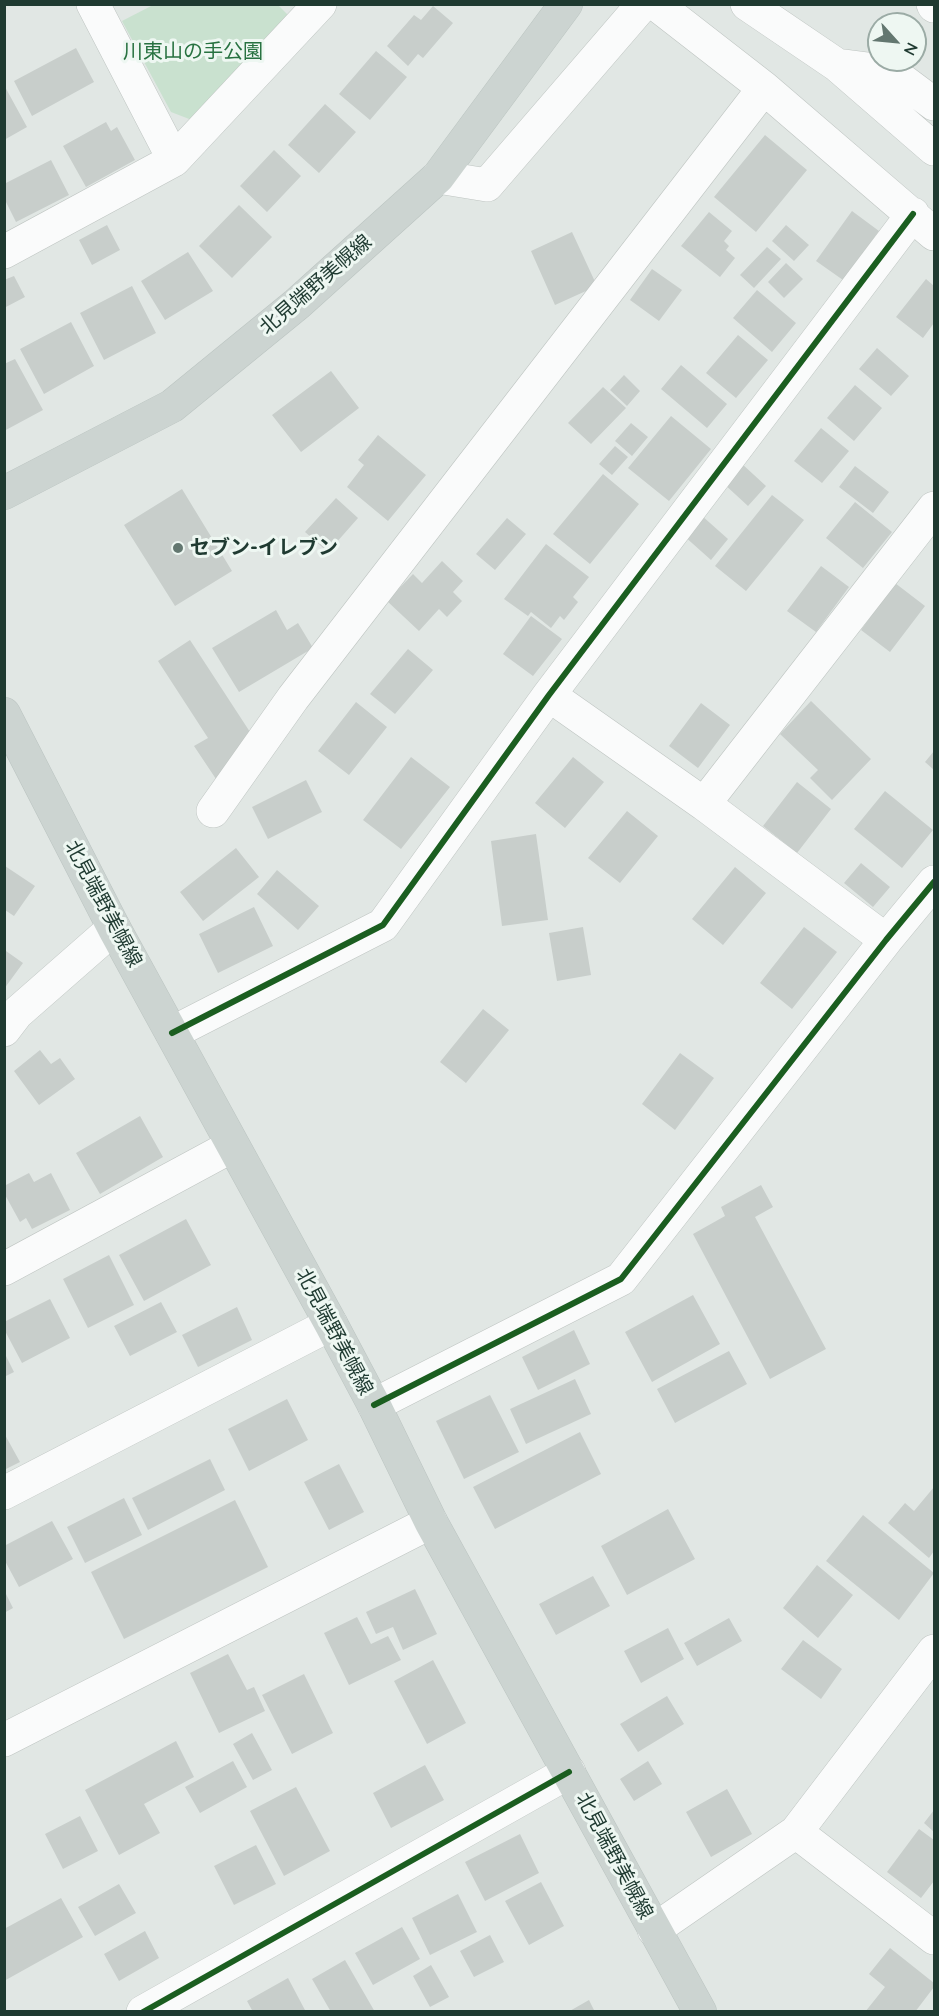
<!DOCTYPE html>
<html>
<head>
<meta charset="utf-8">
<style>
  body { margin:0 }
  #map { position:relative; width:939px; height:2016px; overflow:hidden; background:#e1e7e4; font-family:Quicksand,sans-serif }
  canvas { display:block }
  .frame { position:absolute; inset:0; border:6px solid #1f3a31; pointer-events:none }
  .north { position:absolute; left:867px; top:12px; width:60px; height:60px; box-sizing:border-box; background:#eef7f2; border:2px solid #9baba5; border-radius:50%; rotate:117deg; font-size:16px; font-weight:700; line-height:24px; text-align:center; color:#1f3a31 }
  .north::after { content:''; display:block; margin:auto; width:21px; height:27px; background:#637770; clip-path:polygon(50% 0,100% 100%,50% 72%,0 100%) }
</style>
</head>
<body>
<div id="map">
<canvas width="939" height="2016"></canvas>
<div class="frame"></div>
<div class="north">N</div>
</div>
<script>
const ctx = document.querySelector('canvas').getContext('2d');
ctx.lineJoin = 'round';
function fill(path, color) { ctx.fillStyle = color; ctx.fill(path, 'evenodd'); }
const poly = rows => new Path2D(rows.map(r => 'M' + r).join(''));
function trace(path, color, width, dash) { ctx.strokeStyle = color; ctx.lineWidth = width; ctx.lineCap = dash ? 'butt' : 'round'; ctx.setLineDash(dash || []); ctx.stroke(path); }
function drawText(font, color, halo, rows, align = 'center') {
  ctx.font = font + ' Quicksand,"Noto Sans JP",sans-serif'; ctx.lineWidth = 6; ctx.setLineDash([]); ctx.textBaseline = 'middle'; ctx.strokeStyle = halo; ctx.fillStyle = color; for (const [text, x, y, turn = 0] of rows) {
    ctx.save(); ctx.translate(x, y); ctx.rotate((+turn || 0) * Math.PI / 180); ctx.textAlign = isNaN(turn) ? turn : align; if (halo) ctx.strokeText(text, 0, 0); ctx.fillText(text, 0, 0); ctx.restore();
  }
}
fill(poly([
  [155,4,278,5,290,17,197,122,171,112,122,21]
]), '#c9e1cf');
fill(poly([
  [433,6,453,23,423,58,418,54,408,66,387,46,414,15,421,20],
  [76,48,94,82,32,116,14,81],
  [376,51,407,77,370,120,339,94],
  [4,85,27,127,4,140],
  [325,104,356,132,319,173,288,145],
  [106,122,111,131,117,127,135,160,86,187,63,146],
  [765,135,807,170,756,232,714,197],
  [274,150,301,176,267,212,240,186],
  [51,160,69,195,16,222,4,198,4,184],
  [239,205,272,237,232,278,199,246],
  [852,211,879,231,843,280,816,261],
  [709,212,732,231,724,241,729,246,726,250,735,258,720,277,681,246],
  [107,225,120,250,92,265,79,240],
  [786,225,809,245,794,261,772,241],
  [572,232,597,286,555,305,531,251],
  [767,247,781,259,754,288,740,275],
  [188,252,213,291,165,320,141,281],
  [786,263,803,279,784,298,768,282],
  [652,269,682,290,659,321,630,300],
  [14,276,25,297,4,308,4,280],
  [926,279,934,286,934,323,923,338,896,317],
  [132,286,156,333,104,360,80,313],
  [757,290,796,323,772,352,733,318],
  [71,322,94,366,44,394,20,349],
  [738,335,768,360,736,398,706,373],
  [877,348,909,376,891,396,859,369],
  [15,359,43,410,4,431,4,364],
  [681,365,727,404,707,428,661,389],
  [331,371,359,408,301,452,272,415],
  [624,375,640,391,627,406,610,390],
  [855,385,882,408,854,441,827,418],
  [603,387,626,408,591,444,568,423],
  [671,416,711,449,669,501,628,468],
  [631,423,648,437,632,456,615,441],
  [821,428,849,451,822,483,794,461],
  [378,435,426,475,388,521,347,487,364,465,358,460],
  [615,446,628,457,612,475,599,464],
  [741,463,766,486,748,506,723,483],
  [855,466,889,492,873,513,839,487],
  [603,474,639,504,590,564,553,534],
  [182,489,232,571,175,606,124,525],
  [772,495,804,520,746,591,715,566],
  [336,498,358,518,328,552,305,532],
  [855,502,892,532,863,568,826,538],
  [701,515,728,539,711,560,683,535],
  [507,518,526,534,495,570,476,554],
  [546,544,589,577,573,597,578,602,564,620,560,616,551,628,531,612,528,616,504,599],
  [442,561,463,581,453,592,462,601,447,617,439,609,419,631,387,601,413,574,422,583],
  [821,566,849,587,816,632,787,611],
  [895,583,925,606,890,652,861,630],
  [276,610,287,630,298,623,313,648,239,692,212,648],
  [531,616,562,639,533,676,503,654],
  [190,640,250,732,216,779,194,746,208,738,158,661],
  [408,649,433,670,395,714,370,694],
  [811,701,871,759,832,800,810,778,818,770,780,734],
  [356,702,387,727,349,775,318,751],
  [701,703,730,725,698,768,669,746],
  [934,751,934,770,925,762],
  [411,757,450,787,401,849,363,820],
  [573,757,604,782,565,828,535,803],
  [306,780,322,812,268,839,252,807],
  [797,782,831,809,797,853,763,826],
  [885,791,933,830,902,868,854,829],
  [627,811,658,836,620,883,588,858],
  [536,834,548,920,502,926,491,841],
  [236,848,259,877,203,921,180,892],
  [861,863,890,887,873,907,844,883],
  [5,866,35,886,14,916,5,910],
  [735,867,766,893,723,945,692,919],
  [277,870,319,906,298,930,257,894],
  [254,907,273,946,218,973,199,934],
  [583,927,591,975,557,981,549,933],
  [804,927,837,952,792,1009,760,983],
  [6,951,23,963,4,989,4,953],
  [483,1009,509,1030,466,1083,440,1062],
  [40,1050,51,1064,60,1058,75,1079,39,1105,14,1071],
  [680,1053,714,1078,675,1130,642,1104],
  [140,1116,163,1157,100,1194,76,1153],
  [29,1173,34,1182,51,1173,70,1210,32,1229,26,1218,20,1222,4,1193,4,1186],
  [761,1185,773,1207,755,1217,826,1349,770,1379,693,1234,725,1216,721,1207],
  [186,1219,211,1265,144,1301,119,1255],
  [109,1255,134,1305,88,1328,63,1279],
  [693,1295,720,1344,652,1382,625,1332],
  [50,1299,70,1338,22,1363,4,1329,4,1322],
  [161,1302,177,1332,130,1356,114,1326],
  [237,1307,252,1340,198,1367,182,1335],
  [574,1330,590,1364,538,1390,522,1357],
  [729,1351,747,1384,675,1423,657,1389],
  [4,1352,14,1372,4,1377],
  [575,1379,591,1414,526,1444,510,1409],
  [490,1395,519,1452,464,1479,436,1421],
  [287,1399,308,1440,249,1471,228,1429],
  [580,1432,601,1474,495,1529,473,1487],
  [4,1433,20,1462,4,1470],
  [210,1459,225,1490,148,1530,132,1498],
  [339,1464,364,1512,329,1530,304,1482],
  [934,1487,934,1551,929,1558,888,1523,905,1503,914,1511],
  [124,1498,142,1535,85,1563,67,1527],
  [235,1500,268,1567,124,1639,91,1572],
  [668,1509,695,1559,627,1595,601,1546],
  [863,1515,934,1573,899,1620,826,1561],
  [52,1521,73,1559,19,1587,4,1559,4,1546],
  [817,1565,853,1595,818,1638,783,1608],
  [593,1576,610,1606,556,1635,539,1604],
  [415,1589,437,1634,403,1650,393,1627,376,1634,366,1612],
  [4,1590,13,1608,4,1613],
  [357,1617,371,1644,388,1636,401,1660,349,1685,324,1633],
  [729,1618,742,1641,697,1666,684,1643],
  [668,1628,684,1659,641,1683,624,1651],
  [803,1640,842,1669,821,1699,781,1669],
  [228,1654,247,1690,254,1687,265,1711,219,1733,190,1673],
  [433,1660,466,1723,427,1744,394,1681],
  [304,1674,333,1733,292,1754,262,1695],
  [667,1696,684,1724,638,1752,620,1724],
  [252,1733,272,1770,253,1780,233,1744],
  [176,1741,194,1777,144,1804,160,1833,119,1855,85,1790],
  [233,1761,247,1787,200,1813,185,1787],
  [648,1761,662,1784,634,1801,620,1779],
  [425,1765,444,1800,391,1828,373,1793],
  [296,1787,330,1851,284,1876,250,1811],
  [727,1789,752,1834,711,1857,686,1812],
  [934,1810,934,1832,924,1823],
  [80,1816,98,1851,63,1869,45,1834],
  [919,1829,934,1840,934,1881,921,1898,887,1872],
  [520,1834,539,1873,485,1901,465,1862],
  [256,1845,276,1884,234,1905,214,1866],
  [541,1882,564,1926,529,1945,505,1901],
  [119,1884,136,1913,95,1936,78,1907],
  [458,1894,477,1932,430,1955,412,1918],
  [61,1898,83,1937,4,1981,4,1929],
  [402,1927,420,1959,373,1985,355,1953],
  [145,1931,159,1958,119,1981,104,1954],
  [490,1935,504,1962,474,1977,460,1951],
  [890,1948,934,1983,934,1987,915,2012,865,2012,885,1987,869,1974],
  [345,1960,375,2012,331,2012,312,1979],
  [431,1965,449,1997,430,2007,413,1976],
  [288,1978,306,2012,253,2012,247,2001],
  [589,2000,595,2012,568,2012]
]), '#c8cecb');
const minor = poly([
  [93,4,174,160],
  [656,4,764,88,934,234],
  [747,4,837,65,934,149],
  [933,4,934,6],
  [837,65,891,72,934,104],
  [438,177,487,185,643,4],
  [4,252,174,160,320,4],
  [549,695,704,804,886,940],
  [704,804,934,508],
  [213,811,293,698,764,88],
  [4,1030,17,1013,114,928],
  [172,1033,383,925,549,695,913,214],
  [4,1269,232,1146],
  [374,1405,621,1279,886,940,934,882],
  [4,1493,331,1324],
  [4,1740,431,1522],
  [796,1832,934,1938],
  [654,1930,796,1832,934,1651],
  [143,2012,569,1772]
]);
const major = poly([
  [4,493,172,406,297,304,438,177,566,4],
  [4,714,114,928,331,1324,374,1405,431,1522,700,2012]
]);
trace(minor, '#bec4c1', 34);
trace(major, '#bbc4c1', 34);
trace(minor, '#fafbfb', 33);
trace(major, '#ccd4d1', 33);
trace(poly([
  [172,1033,383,925,549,695,913,214],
  [374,1405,621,1279,886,940,934,882],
  [143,2012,569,1772]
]), '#1b5e20', 6);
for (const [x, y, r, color] of [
  [178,548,6,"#637770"]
]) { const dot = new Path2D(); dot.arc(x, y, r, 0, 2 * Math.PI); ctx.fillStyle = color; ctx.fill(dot); trace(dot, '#eef7f2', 2); }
drawText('20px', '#287241', '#eef7f2', [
  ["川東山の手公園",193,52]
]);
drawText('20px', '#1f3a31', '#eef7f2', [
  ["北見端野美幌線",316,285,-41],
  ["北見端野美幌線",103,904,62],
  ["北見端野美幌線",334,1332,62],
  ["北見端野美幌線",614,1856,62]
]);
drawText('bold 20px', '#1f3a31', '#eef7f2', [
  ["セブン-イレブン",190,548]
], 'left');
</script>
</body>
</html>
